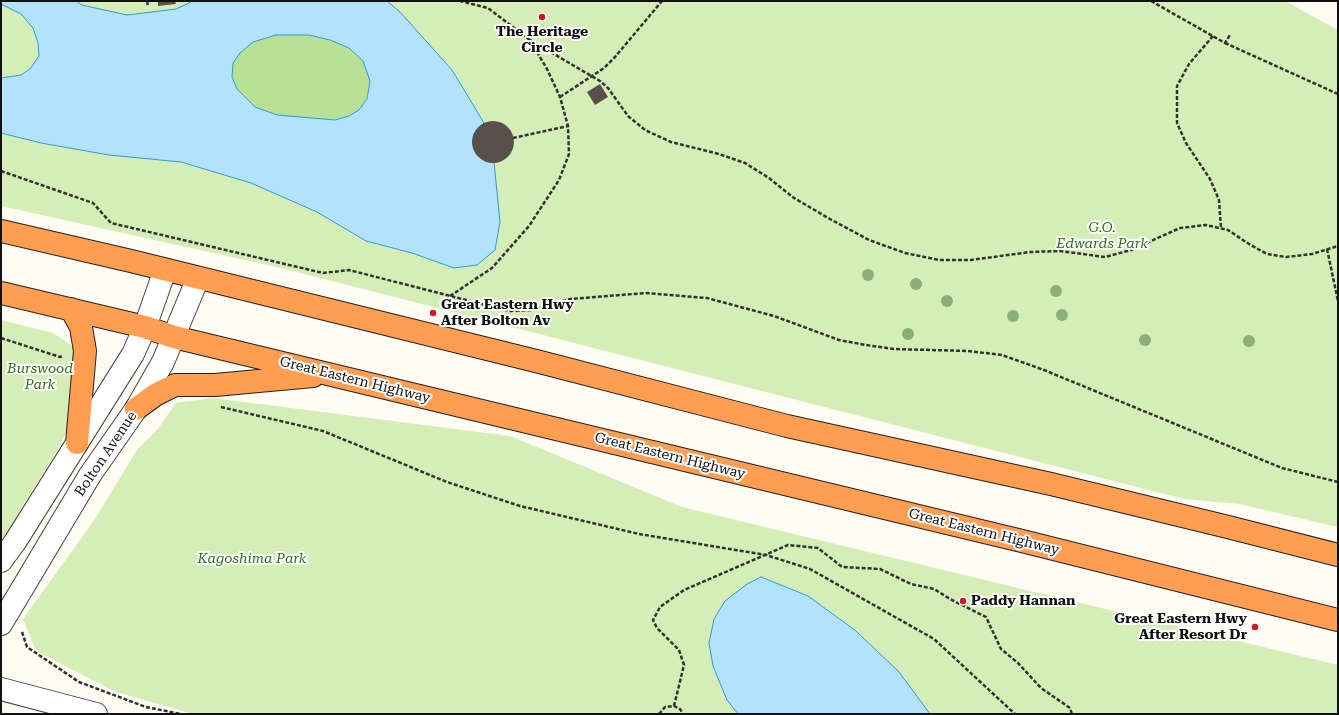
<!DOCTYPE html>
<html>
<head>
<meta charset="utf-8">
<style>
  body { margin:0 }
  #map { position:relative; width:1339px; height:715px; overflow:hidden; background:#fffcf3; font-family:"Roboto Serif",serif }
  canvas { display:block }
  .frame { position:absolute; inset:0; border:2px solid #101010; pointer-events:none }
</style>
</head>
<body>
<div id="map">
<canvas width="1339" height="715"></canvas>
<div class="frame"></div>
</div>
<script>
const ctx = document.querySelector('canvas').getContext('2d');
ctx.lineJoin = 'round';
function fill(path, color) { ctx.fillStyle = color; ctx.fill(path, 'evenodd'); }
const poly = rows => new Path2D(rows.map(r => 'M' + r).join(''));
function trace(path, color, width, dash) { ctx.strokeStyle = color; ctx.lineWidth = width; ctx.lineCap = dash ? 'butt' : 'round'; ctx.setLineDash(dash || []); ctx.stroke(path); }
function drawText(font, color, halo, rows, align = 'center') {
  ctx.font = font + ' "Roboto Serif",serif'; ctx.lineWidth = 4; ctx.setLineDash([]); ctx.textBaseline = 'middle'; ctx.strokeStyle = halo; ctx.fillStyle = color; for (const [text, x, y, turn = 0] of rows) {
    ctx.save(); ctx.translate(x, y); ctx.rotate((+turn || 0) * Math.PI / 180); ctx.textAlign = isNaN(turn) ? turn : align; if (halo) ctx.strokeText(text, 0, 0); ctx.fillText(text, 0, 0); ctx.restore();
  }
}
fill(poly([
  [1,1,1285,1,1338,30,1338,527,1239,504,1184,499,281,268,1,206],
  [1,320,53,333,71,345,79,358,71,423,57,451,22,507,1,546],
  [213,398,510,436,682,507,1338,665,1338,714,193,714,116,692,36,651,23,619,95,519,137,450,157,430,176,403]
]), '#d5eeb7');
fill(poly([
  [276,35,309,35,330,39,349,48,363,61,370,81,367,99,359,110,349,116,335,120,277,115,255,107,237,89,232,77,233,63,240,53,253,42]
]), '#b9e195');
const water = poly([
  [1,1,76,1,82,5,127,15,176,9,193,1,387,1,401,13,452,70,484,123,477,130,474,134,473,144,477,154,481,158,494,162,500,222,495,250,477,265,454,268,412,253,366,241,317,212,251,183,181,162,109,155,41,143,1,133,1,78,21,75,30,69,39,56,38,43,33,28,21,14,1,4,1,1],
  [276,35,309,35,330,40,349,48,363,61,370,81,367,99,359,110,349,116,335,120,277,115,255,107,237,89,232,77,233,63,240,53,253,42,276,35],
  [761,577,808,596,856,631,899,672,930,714,738,714,727,700,713,666,709,643,714,619,725,601,747,584,761,577]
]);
fill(water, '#b2e2fc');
trace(water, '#319adb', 1);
fill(poly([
  [158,1,175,1,176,4,158,6],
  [600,84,608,97,595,105,587,92],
  '472 142a21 21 0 1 1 42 0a21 21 0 1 1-42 0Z'
]), '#5a504b');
const street = poly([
  [1,561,15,542,133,354,145,327,165,270],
  [1,624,90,475,136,409,163,362,198,278],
  [1,689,96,714]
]);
const highway = poly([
  [1,231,131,261,536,361,787,426,1051,484,1228,527,1338,555],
  [1,293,145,327,174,337,1022,541,1338,620],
  [71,309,81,327,85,351,77,443],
  [136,409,155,395,175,385,215,385,313,376]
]);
trace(street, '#434343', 24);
trace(highway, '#212121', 24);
trace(poly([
  [147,1,148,6],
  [1151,1,1225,43,1230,35],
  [1213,36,1189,64,1177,86,1177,123,1186,143,1210,179,1219,200,1221,228],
  [530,40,600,81,608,88,628,116,645,130,671,142,719,154,745,163,769,178,794,198,830,219,869,240,905,253,939,260,971,260,1030,252,1060,251,1105,257,1131,250,1180,228,1206,225,1228,230,1249,244,1267,254,1286,257,1312,254,1338,246],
  [1225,43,1338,94],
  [560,97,604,68,615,57,662,1],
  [513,138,568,126],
  [1,171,93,203,111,223,323,273,349,270,509,311,533,310,570,299,646,293,707,298,774,316,839,340,866,345,894,349,968,351,1002,355,1044,370,1282,468,1338,482],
  [1327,249,1338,301],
  [450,296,492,268,529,226,559,180,569,154,568,126,560,97,547,69,530,40,488,8,460,1],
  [1,338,60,357,63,356],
  [221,407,323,431,447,482,520,506,639,534,766,555,810,569,934,639,1015,714],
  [22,632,27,647,79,682,146,707,181,714],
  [674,706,684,665,679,650,657,628,653,620,660,607,684,590,788,545,818,548,842,567,880,569,911,584,934,589,950,599,986,617,1001,649,1018,663,1041,688,1070,708,1072,714],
  [659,714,665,707,674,706,680,709,683,714]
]), '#323232', 2.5, [4, 2]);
trace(street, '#fff', 22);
trace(highway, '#ff9d51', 22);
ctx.fillStyle = '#8baf7b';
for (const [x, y] of [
  [868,275],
  [916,284],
  [1056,291],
  [947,301],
  [1062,315],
  [1013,316],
  [908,334],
  [1145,340],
  [1249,341]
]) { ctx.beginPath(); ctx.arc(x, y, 6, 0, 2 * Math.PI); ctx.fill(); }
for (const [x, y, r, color] of [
  [542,17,4,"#cf1925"],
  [433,313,4,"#cf1925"],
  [963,601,4,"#cf1925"],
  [1255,627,4,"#cf1925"]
]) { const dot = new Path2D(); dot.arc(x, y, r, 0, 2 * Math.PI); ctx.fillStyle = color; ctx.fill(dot); trace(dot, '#fff', 1.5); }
drawText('bold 14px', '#101010', '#fff', [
  ["The Heritage",542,32,"center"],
  ["Circle",542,48,"center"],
  ["Great Eastern Hwy",441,305],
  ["After Bolton Av",441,321],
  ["Paddy Hannan",971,601],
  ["Great Eastern Hwy",1247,619,"right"],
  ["After Resort Dr",1247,635,"right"]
], 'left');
drawText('italic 14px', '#2c7018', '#fff', [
  ["G.O.",1102,228],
  ["Edwards Park",1102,244],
  ["Burswood",40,369],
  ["Park",40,385],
  ["Kagoshima Park",252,559]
]);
drawText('14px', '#101010', '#fff', [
  ["Great Eastern Highway",355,380,14],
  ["Bolton Avenue",106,454,-56],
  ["Great Eastern Highway",670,456,14],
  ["Great Eastern Highway",984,532,14]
]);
</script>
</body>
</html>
